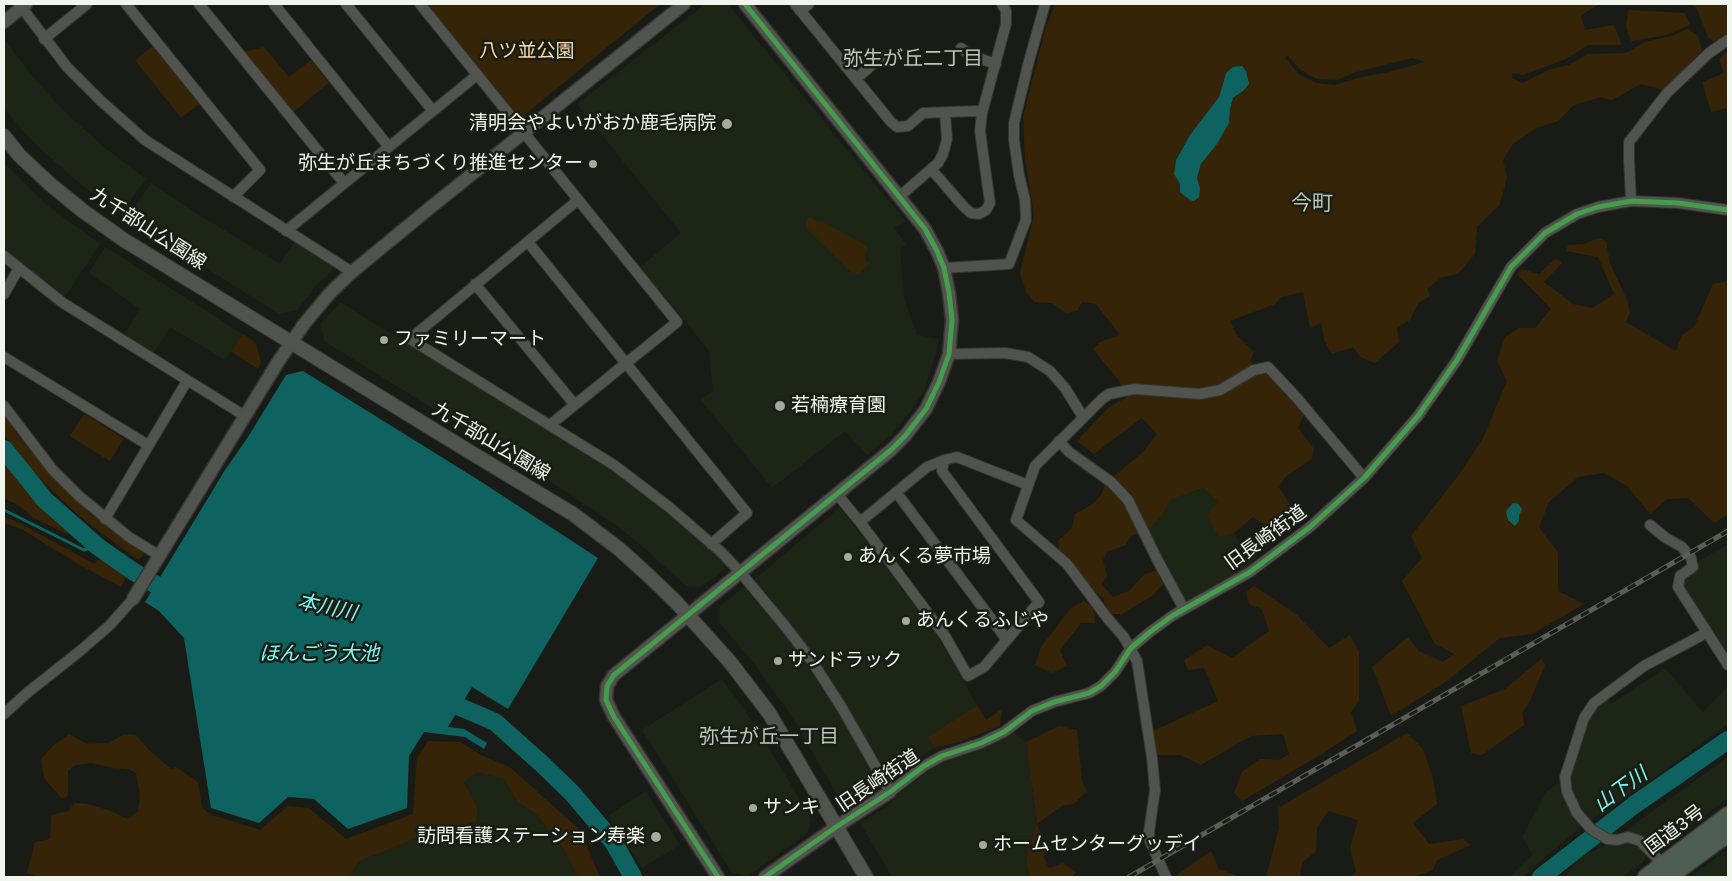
<!DOCTYPE html>
<html>
<head>
<meta charset="utf-8">
<style>
  body { margin:0 }
  #map { position:relative; width:1732px; height:881px; overflow:hidden; background:#191c16; font-family:Karla,sans-serif }
  canvas { display:block }
  .frame { position:absolute; inset:0; border:5px solid #f1f5ee; pointer-events:none }
</style>
</head>
<body>
<div id="map">
<canvas width="1732" height="881"></canvas>
<div class="frame"></div>
</div>
<script>
const ctx = document.querySelector('canvas').getContext('2d');
ctx.lineJoin = 'round';
function fill(path, color) { ctx.fillStyle = color; ctx.fill(path, 'evenodd'); }
const poly = rows => new Path2D(rows.map(r => 'M' + r).join(''));
function trace(path, color, width, dash) { ctx.strokeStyle = color; ctx.lineWidth = width; ctx.lineCap = dash ? 'butt' : 'round'; ctx.setLineDash(dash || []); ctx.stroke(path); }
function drawText(font, color, halo, rows, align = 'center') {
  ctx.font = font + ' Karla,"Noto Sans JP",sans-serif'; ctx.lineWidth = 5; ctx.setLineDash([]); ctx.textBaseline = 'middle'; ctx.strokeStyle = halo; ctx.fillStyle = color; for (const [text, x, y, turn = 0] of rows) {
    ctx.save(); ctx.translate(x, y); ctx.rotate((+turn || 0) * Math.PI / 180); ctx.textAlign = isNaN(turn) ? turn : align; if (halo) ctx.strokeText(text, 0, 0); ctx.fillText(text, 0, 0); ctx.restore();
  }
}
fill(poly([
  [705,4,728,4,906,222,894,227,906,245,900,248,904,298,917,335,939,339,932,367,924,392,911,411,891,435,867,455,845,431,772,488,701,400,713,390,709,351,661,291,659,293,639,268,681,233,577,104],
  [4,39,32,76,65,112,105,148,146,179,120,215,77,181,34,143,4,109],
  [4,163,48,206,100,244,64,298,4,251],
  [151,183,196,213,280,264,296,240,335,265,335,268,316,286,297,310,279,314,127,218],
  [105,247,243,334,225,360,170,327,153,354,124,336,140,309,89,273],
  [340,302,613,470,669,513,706,545,724,564,724,570,701,587,686,586,642,546,613,523,556,485,324,341,321,323],
  [1203,488,1218,501,1219,537,1234,533,1254,565,1184,604,1147,530,1162,516,1169,500],
  [840,507,938,637,977,705,928,737,934,748,888,778,819,662,789,624,754,583,755,579],
  [1728,544,1728,659,1681,589,1682,578,1697,569,1699,561],
  [743,588,748,588,809,665,852,733,879,781,877,787,853,801,839,798,791,715,752,661,719,622,720,606],
  [1665,668,1703,712,1728,686,1728,724,1654,778,1581,827,1539,862,1524,877,1509,877,1533,854,1522,837,1546,792,1571,774,1587,720,1593,710,1607,698,1611,704],
  [722,679,744,709,775,758,811,818,808,833,748,876,732,873,642,730],
  [1014,732,1026,742,1037,824,1026,858,1029,877,892,877,860,823,889,805,900,793,932,768,950,758,987,746],
  [1728,757,1728,798,1661,848,1653,850,1619,835],
  [476,771,503,777,518,802,537,815,563,848,578,877,350,877,358,862,422,836,476,822,478,809,464,781],
  [646,791,680,845,642,868,608,816],
  [1624,841,1635,843,1647,854,1643,862,1623,877,1564,877,1581,857,1607,844,1614,845],
  [1728,849,1728,877,1694,877,1693,875]
]), '#1d2517');
fill(poly([
  [426,4,660,4,523,116,517,116],
  [1055,4,1600,4,1581,15,1585,30,1614,25,1622,45,1588,45,1566,59,1523,75,1512,73,1512,78,1523,83,1548,70,1569,65,1587,54,1626,53,1645,42,1672,36,1688,29,1698,36,1703,54,1663,90,1641,84,1612,100,1601,97,1574,105,1558,121,1536,128,1513,144,1503,160,1507,178,1500,204,1477,227,1475,254,1458,274,1442,277,1427,289,1430,296,1418,303,1410,320,1397,328,1399,342,1375,363,1360,357,1353,347,1332,354,1324,340,1321,323,1310,328,1303,292,1281,297,1275,304,1230,321,1236,334,1254,352,1250,361,1272,377,1294,400,1304,415,1298,428,1314,449,1312,459,1285,477,1279,487,1294,511,1295,519,1270,529,1253,517,1234,533,1219,537,1207,515,1218,501,1203,488,1170,500,1162,516,1147,530,1131,536,1126,545,1107,552,1103,560,1107,577,1101,584,1113,597,1129,591,1145,574,1158,570,1165,582,1152,596,1122,614,1109,614,1103,598,1090,588,1059,552,1058,541,1072,528,1075,514,1093,504,1101,495,1106,483,1145,450,1157,434,1142,418,1094,454,1077,441,1108,408,1127,397,1119,381,1093,349,1100,342,1120,335,1096,304,1082,302,1077,311,1066,313,1052,303,1034,302,1026,292,1020,273,1034,215,1025,159,1023,117,1045,30],
  [1287,55,1301,70,1317,79,1338,80,1353,73,1412,58,1425,62,1389,72,1357,78,1336,85,1316,83,1299,74,1285,58],
  [1226,73,1243,91,1233,98,1230,109,1229,123,1217,144,1201,164,1197,178,1200,188,1180,192,1180,184,1174,174,1176,159,1190,135,1219,97],
  [1691,4,1728,4,1728,33,1714,42,1708,37,1697,9],
  [1628,10,1685,13,1690,25,1667,35,1631,41,1626,28],
  [153,46,199,104,181,118,135,60],
  [264,47,289,77,311,60,329,83,293,112,244,52],
  [1728,50,1728,114,1726,108,1711,112,1702,82,1724,73,1719,59],
  [810,217,819,222,820,220,867,246,867,253,865,253,866,262,869,262,869,264,858,274,851,272,806,228,807,220],
  [1599,238,1606,241,1610,263,1627,300,1630,312,1626,322,1676,351,1682,335,1694,327,1713,284,1727,281,1728,277,1728,514,1714,523,1688,498,1667,499,1650,514,1627,486,1604,473,1578,477,1549,502,1539,527,1558,553,1558,591,1584,604,1532,634,1500,638,1444,683,1391,716,1372,667,1408,637,1419,651,1443,662,1454,654,1435,644,1402,581,1422,558,1411,536,1461,472,1483,438,1507,381,1497,361,1505,337,1519,328,1535,328,1551,309,1517,274,1521,269,1539,274,1556,258,1562,263,1544,282,1573,304,1592,308,1614,294,1598,257,1566,251,1568,245,1584,244],
  [243,334,256,343,261,362,258,369,231,351],
  [4,414,16,433,46,470,89,513,145,553,138,560,80,517,38,477,4,435],
  [84,414,124,439,110,461,70,436],
  [4,462,37,501,69,528,67,534,32,517,20,506,4,498],
  [4,517,16,521,94,564,101,558,127,575,121,587,78,564,23,530,4,523],
  [1254,586,1297,615,1329,648,1350,635,1359,652,1359,701,1351,712,1357,731,1320,755,1242,801,1234,793,1242,772,1260,759,1279,760,1289,754,1283,734,1251,736,1201,765,1181,755,1156,755,1153,731,1218,701,1204,668,1188,670,1184,660,1207,645,1232,658,1269,631,1262,609,1249,604,1246,592],
  [1084,601,1094,609,1095,623,1081,623,1060,650,1067,666,1052,673,1035,665,1041,647,1071,608],
  [1541,659,1545,665,1530,701,1522,713,1524,725,1482,755,1471,753,1461,706,1505,689],
  [977,705,986,720,1002,709,1000,726,959,742,934,748,928,737],
  [1059,726,1077,730,1082,781,1087,791,1074,804,1063,805,1037,824,1048,850,1043,856,1049,868,1063,863,1076,872,1072,877,1029,877,1026,858,1037,823,1026,742],
  [1407,733,1423,749,1433,778,1437,804,1413,823,1429,844,1463,839,1471,845,1437,860,1433,870,1413,877,1350,877,1356,872,1350,848,1358,820,1328,811,1317,828,1316,851,1302,863,1300,877,1266,877,1279,828,1278,808],
  [69,734,87,744,108,743,125,734,136,735,149,750,171,769,176,767,198,782,202,807,209,814,260,830,288,806,309,808,346,839,413,814,417,758,428,741,460,742,481,755,511,768,580,830,600,877,578,877,563,848,537,815,518,802,503,778,476,772,464,782,478,809,476,822,422,836,358,862,350,877,38,877,27,873,35,842,50,839,51,815,68,811,75,803,88,804,108,810,128,819,138,811,140,796,136,773,128,769,112,768,91,763,76,765,68,770,68,795,64,798,61,798,44,778,41,759,54,745],
  [1211,851,1219,869,1240,877,1174,877]
]), '#362408');
fill(poly([
  [1242,66,1246,71,1249,84,1243,91,1233,98,1230,109,1229,123,1217,144,1201,164,1197,178,1200,188,1199,197,1194,201,1190,200,1180,192,1180,184,1174,174,1176,160,1190,135,1219,97,1226,73,1233,67],
  [303,371,480,481,598,558,508,709,472,687,448,727,464,729,487,743,484,749,465,737,424,732,409,756,407,808,348,829,314,799,288,797,259,823,211,808,184,638,159,611,145,602,225,470,248,437,286,375],
  [1513,503,1519,504,1522,510,1519,515,1519,521,1515,526,1508,520,1506,511]
]), '#0e6361');
trace(poly([
  [4,510,84,550,97,546]
]), '#0e6361', 3);
trace(poly([
  [4,449,45,500,97,546,134,572,175,596],
  [442,693,460,707,495,722,542,764,572,793,599,825,614,843,633,877],
  [1541,877,1634,805,1728,740]
]), '#0e6361', 18);
const minor = poly([
  [19,4,67,67,102,102,145,140,352,272],
  [126,4,260,170,233,197],
  [199,4,344,183],
  [274,4,389,147],
  [346,4,433,111],
  [420,4,677,322,550,425],
  [795,4,891,122,897,127,908,126,923,113,977,111,982,113],
  [800,11,809,4],
  [44,39,87,4],
  [961,48,970,55,996,64],
  [856,79,882,56],
  [931,169,964,207,971,213,979,214,986,210,990,203,980,131,982,113,1006,24,1006,11,1002,4],
  [900,196,938,163,943,154,947,139,945,113],
  [578,200,410,339,614,465,669,507,720,551,741,573,785,626,812,661,842,708,890,792,924,766,942,756,981,743,1004,732,1032,711,1054,702,1089,693,1101,686,1115,672,1131,648,1150,632,1172,616,1250,572,1310,527,1364,478,1418,416,1457,360,1511,267,1545,233,1577,214,1598,207,1631,201,1678,203,1728,210],
  [1631,201,1629,159,1629,142,1667,93,1709,53,1728,40],
  [286,231,477,75],
  [528,242,747,513,711,544],
  [4,256,63,303,245,416],
  [944,268,1009,264,1026,220,1025,200,1019,175,1014,140,1014,123,1029,61,1045,4],
  [475,284,575,405],
  [4,294,19,268],
  [949,354,1005,353,1028,357,1050,371,1065,388,1083,417],
  [4,357,148,445],
  [4,406,52,469,79,496,129,537,160,556],
  [1059,441,1069,452,1111,482,1128,500,1158,561,1184,609],
  [896,492,1007,640],
  [837,494,860,522,927,467,944,460,957,457,1028,485],
  [105,519,187,381],
  [860,522,945,636,968,676,984,667,1039,602,942,471,944,460],
  [1650,525,1666,538,1682,547,1691,558,1693,567,1680,576,1678,587,1728,665],
  [4,714,27,693,80,651,110,625,133,599],
  [1666,867,1640,841,1628,837,1617,840,1607,839,1591,829,1577,813,1567,792,1565,777,1584,718,1594,703,1644,666,1706,633],
  [1166,877,1150,841,1149,832,1155,790,1152,758,1137,661,1124,637,1108,619,1067,564,1016,520,1035,466,1102,399,1109,394,1134,389,1200,394,1220,390,1254,370,1268,367,1297,398,1364,478]
]);
const tertiary = poly([
  [4,22,26,4],
  [133,599,278,362,304,324,330,293,352,272,431,207,684,4],
  [718,877,614,717,606,700,607,686,614,675,837,494,891,450,905,436,926,409,939,382,949,354,952,320,949,293,944,268,937,251,925,229,745,4],
  [765,877,836,827,890,792]
]);
const secondary = poly([
  [4,136,19,155,51,185,83,211,124,240,470,452,573,514,618,548,648,575,676,602,730,662,769,713,866,877]
]);
const trunk = poly([
  [1646,877,1728,815],
  [1669,877,1728,834]
]);
trace(minor, '#323530', 12);
trace(tertiary, '#323530', 15);
trace(secondary, '#323530', 16);
trace(trunk, '#323530', 19);
trace(minor, '#50534e', 10);
trace(tertiary, '#50534e', 12);
trace(secondary, '#50534e', 14);
trace(trunk, '#4d5d53', 16);
const rail = poly([
  [1129,877,1728,531]
]);
trace(rail, '#5b5d59', 5);
trace(rail, '#191e14', 3, [9]);
trace(poly([
  [718,877,614,717,606,700,607,686,614,675,837,494,891,450,905,436,926,409,939,382,949,354,952,320,949,293,944,268,937,251,925,229,745,4],
  [765,877,836,827,890,792,924,766,942,756,981,743,1004,732,1032,711,1054,702,1089,693,1101,686,1115,672,1131,648,1150,632,1172,616,1250,572,1310,527,1364,478,1418,416,1457,360,1511,267,1545,233,1577,214,1598,207,1631,201,1678,203,1728,210]
]), '#469c4c', 5);
for (const [x, y, r, color] of [
  [727,124,6,"#a5a9a2"],
  [593,164,5,"#a5a9a2"],
  [384,340,5,"#a5a9a2"],
  [780,406,6,"#a5a9a2"],
  [848,557,5,"#a5a9a2"],
  [906,621,5,"#a5a9a2"],
  [778,661,5,"#a5a9a2"],
  [753,808,5,"#a5a9a2"],
  [656,837,6,"#a5a9a2"],
  [983,845,5,"#a5a9a2"]
]) { const dot = new Path2D(); dot.arc(x, y, r, 0, 2 * Math.PI); ctx.fillStyle = color; ctx.fill(dot); trace(dot, '#191e14', 2); }
drawText('19px', '#fbd9b1', '#191e14', [
  ["八ツ並公園",527,52]
]);
drawText('19px', '#f1f5ee', '#191e14', [
  ["清明会やよいがおか鹿毛病院",716,124,"right"],
  ["弥生が丘まちづくり推進センター",583,164,"right"],
  ["ファミリーマート",394,340],
  ["若楠療育園",791,406],
  ["あんくる夢市場",858,557],
  ["あんくるふじや",916,621],
  ["サンドラック",788,661],
  ["サンキ",763,808],
  ["訪問看護ステーション寿楽",645,837,"right"],
  ["ホームセンターグッデイ",993,845]
], 'left');
drawText('19px', '#f1f5ee', '#191e14', [
  ["九千部山公園線",148,229,33],
  ["九千部山公園線",491,442,31],
  ["旧長崎街道",1266,538,-36],
  ["旧長崎街道",878,781,-34],
  ["国道3号",1675,830,-37]
]);
drawText('20px', '#bdc5b8', '#191e14', [
  ["弥生が丘二丁目",913,59],
  ["弥生が丘一丁目",769,737]
]);
drawText('italic 20px', '#7ef5f1', '#191e14', [
  ["本川川",327,608,12],
  ["ほんごう大池",319,654],
  ["山下川",1621,790,-36]
]);
drawText('21px', '#bdc5b8', '#191e14', [
  ["今町",1312,204]
]);
</script>
</body>
</html>
